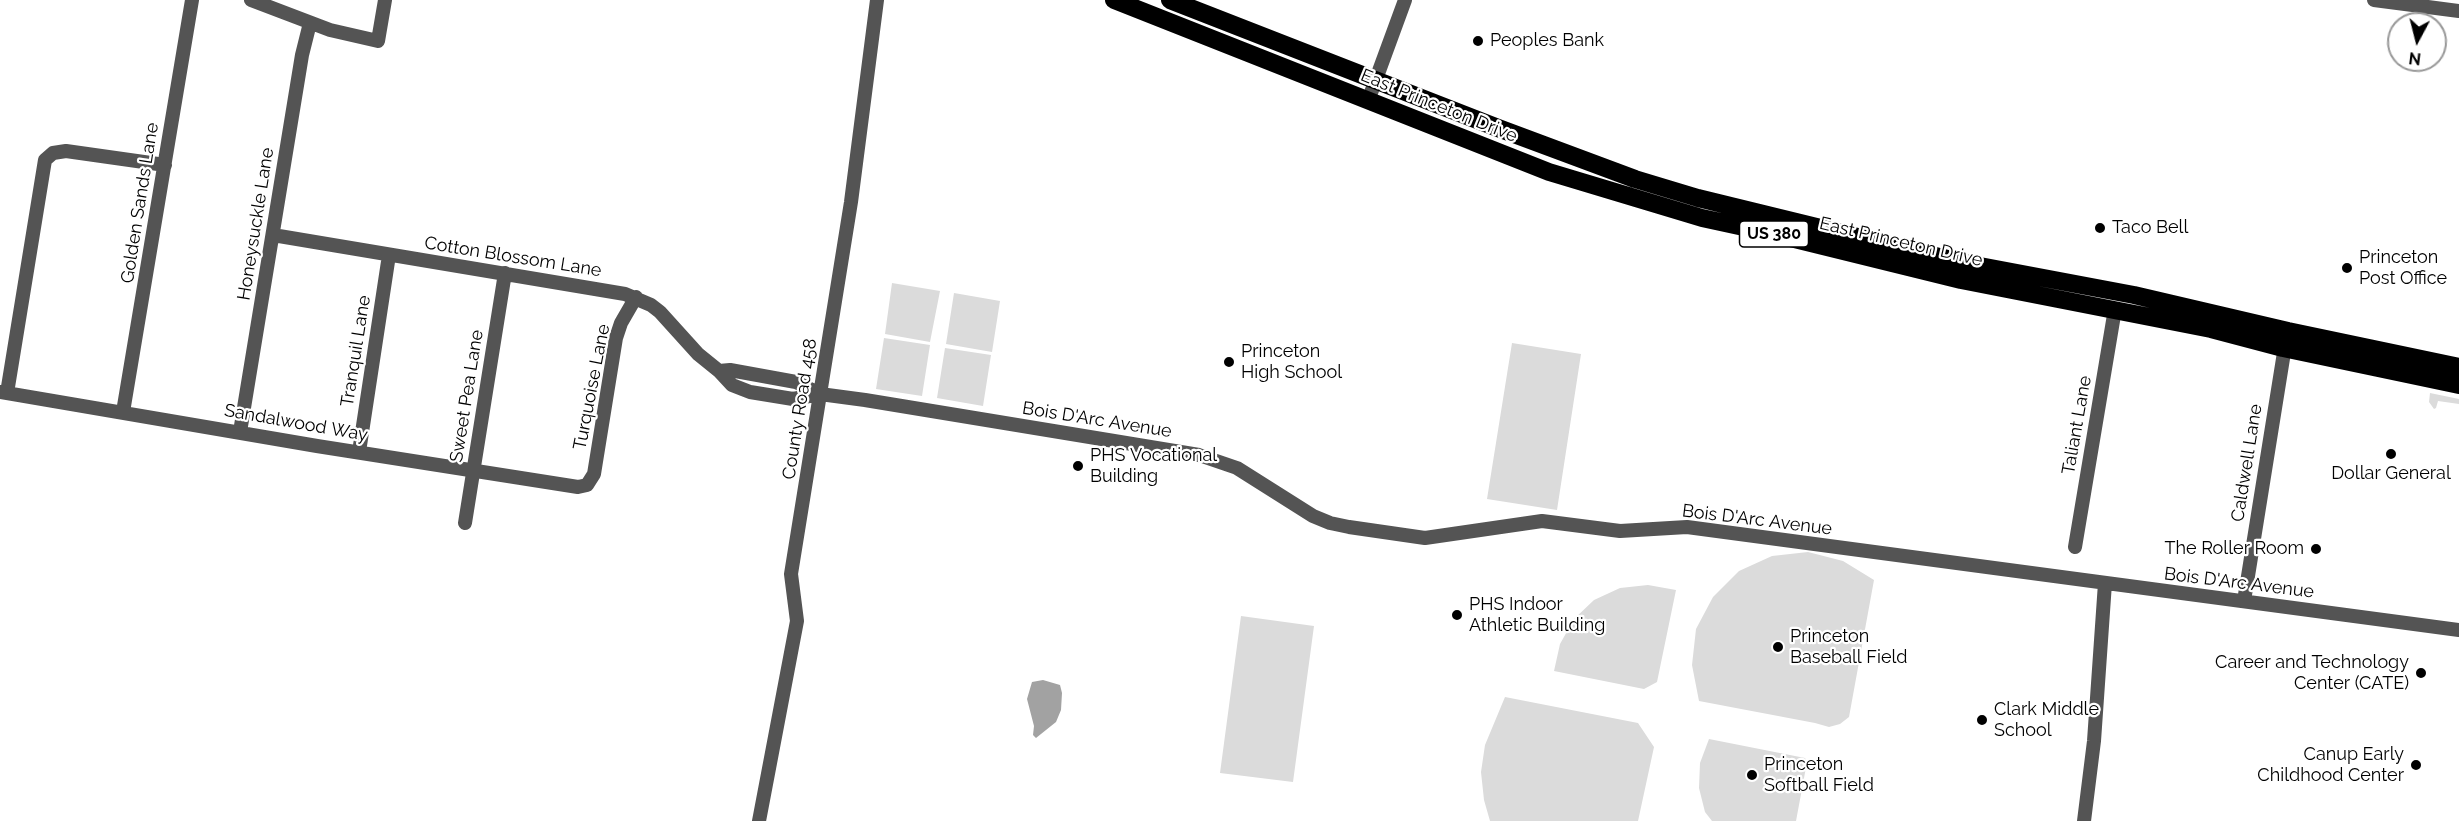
<!DOCTYPE html>
<html>
<head>
<meta charset="utf-8">
<style>
  body { margin:0 }
  #map { position:relative; width:2459px; height:821px; overflow:hidden; background:#fff; font-family:Raleway,sans-serif }
  canvas { display:block }
  .north { position:absolute; left:2387px; top:12px; width:60px; height:60px; box-sizing:border-box; background:#fff; border:2px solid #999; border-radius:50%; rotate:187deg; font-size:16px; font-weight:700; line-height:24px; text-align:center; color:#000 }
  .north::after { content:''; display:block; margin:auto; width:21px; height:27px; background:#000; clip-path:polygon(50% 0,100% 100%,50% 72%,0 100%) }
</style>
</head>
<body>
<div id="map">
<canvas width="2459" height="821"></canvas>
<div class="north">N</div>
</div>
<script>
const ctx = document.querySelector('canvas').getContext('2d');
ctx.lineJoin = 'round';
function fill(path, color) { ctx.fillStyle = color; ctx.fill(path, 'evenodd'); }
const poly = rows => new Path2D(rows.map(r => 'M' + r).join(''));
function trace(path, color, width, dash) { ctx.strokeStyle = color; ctx.lineWidth = width; ctx.lineCap = dash ? 'butt' : 'round'; ctx.setLineDash(dash || []); ctx.stroke(path); }
function drawText(font, color, halo, rows, align = 'center') {
  ctx.font = font + ' Raleway,sans-serif'; ctx.lineWidth = 4.5; ctx.setLineDash([]); ctx.textBaseline = 'middle'; ctx.strokeStyle = halo; ctx.fillStyle = color; for (const [text, x, y, turn = 0] of rows) {
    ctx.save(); ctx.translate(x, y); ctx.rotate((+turn || 0) * Math.PI / 180); ctx.textAlign = isNaN(turn) ? turn : align; if (halo) ctx.strokeText(text, 0, 0); ctx.fillText(text, 0, 0); ctx.restore();
  }
}
fill(poly([
  [892,283,940,291,930,342,885,334],
  [954,293,1000,301,992,352,946,344],
  [884,338,930,345,922,396,876,389],
  [1512,343,1581,354,1557,510,1487,499],
  [945,348,991,355,983,406,937,398],
  [2430,393,2459,399,2459,404,2438,401,2436,408,2434,409,2429,402],
  [1808,552,1843,561,1874,580,1849,717,1840,724,1829,727,1815,723,1699,701,1692,665,1696,629,1713,597,1739,571,1772,556],
  [1648,585,1676,590,1657,682,1644,689,1554,671,1560,644,1574,619,1594,600,1620,588],
  [1241,616,1314,626,1293,782,1220,773],
  [1505,697,1638,723,1654,747,1638,821,1490,821,1484,800,1481,772,1485,745],
  [1709,739,1805,758,1807,762,1796,821,1712,821,1705,812,1699,788,1700,763]
]), '#dbdbdb');
fill(poly([
  [1043,680,1060,685,1062,693,1061,710,1056,722,1036,738,1033,735,1034,726,1027,699,1032,682]
]), '#a2a2a2');
trace(poly([
  [251,0,330,30,378,41,385,0],
  [2374,0,2459,11],
  [1368,101,1405,0],
  [273,235,625,294,651,305,660,312,698,354,719,371],
  [0,392,317,446,578,487,587,485,594,474,616,338,621,323,636,297],
  [7,393,45,160,53,153,66,151,165,165],
  [820,394,796,382,730,370,719,371,732,385,750,392,793,399,820,394,865,400,1199,455,1237,468,1313,516,1330,523,1349,527,1425,538,1542,521,1620,531,1687,527,2459,630],
  [123,412,192,0],
  [240,432,302,55,310,23],
  [359,452,389,255],
  [465,523,505,273],
  [2075,547,2115,309],
  [2244,601,2286,340],
  [759,821,797,621,791,574,851,202,877,0],
  [2084,821,2094,741,2105,583]
]), '#545454', 14);
trace(poly([
  [1114,0,1549,172,1702,218,1762,231,1961,280,2211,329,2283,348,2459,385],
  [1170,0,1498,128,1635,179,1698,198,1964,263,2134,295,2288,331,2459,367]
]), '#000', 18);
for (const [x, y, r, color] of [
  [1478,41,6,"#000"],
  [2100,228,6,"#000"],
  [2347,268,6,"#000"],
  [1229,362,6,"#000"],
  [2391,454,6,"#000"],
  [1078,466,6,"#000"],
  [2316,549,6,"#000"],
  [1457,615,6,"#000"],
  [1778,647,6,"#000"],
  [2421,673,6,"#000"],
  [1982,720,6,"#000"],
  [2416,765,6,"#000"],
  [1752,775,6,"#000"]
]) { const dot = new Path2D(); dot.arc(x, y, r, 0, 2 * Math.PI); ctx.fillStyle = color; ctx.fill(dot); trace(dot, '#fff', 2); }
for (const [x, y, w] of [
  [1774,234,69]
]) { const box = new Path2D(); box.roundRect(x - w / 2, y - 13, w, 26, 4.5); ctx.fillStyle = '#fff'; ctx.fill(box); trace(box, '#000', 1.5); }
drawText('bold 16px', '#000', null, [
  ["US 380",1774,234]
]);
drawText('18px', '#000', '#fff', [
  ["Peoples Bank",1490,41],
  ["Taco Bell",2112,228],
  ["Princeton",2359,258],
  ["Post Office",2359,279],
  ["Princeton",1241,352],
  ["High School",1241,373],
  ["PHS Vocational",1090,456],
  ["Building",1090,477],
  ["Dollar General",2391,474,"center"],
  ["The Roller Room",2304,549,"right"],
  ["PHS Indoor",1469,605],
  ["Athletic Building",1469,626],
  ["Princeton",1790,637],
  ["Baseball Field",1790,658],
  ["Career and Technology",2409,663,"right"],
  ["Center (CATE)",2409,684,"right"],
  ["Clark Middle",1994,710],
  ["School",1994,731],
  ["Canup Early",2404,755,"right"],
  ["Childhood Center",2404,776,"right"],
  ["Princeton",1764,765],
  ["Softball Field",1764,786]
], 'left');
drawText('18px', '#000', '#fff', [
  ["East Princeton Drive",1439,106,22],
  ["Golden Sands Lane",140,203,-81],
  ["Honeysuckle Lane",256,224,-81],
  ["East Princeton Drive",1901,242,13],
  ["Cotton Blossom Lane",513,257,9],
  ["Tranquil Lane",356,351,-81],
  ["Turquoise Lane",592,387,-79],
  ["Sweet Pea Lane",467,396,-81],
  ["County Road 458",800,409,-81],
  ["Bois D'Arc Avenue",1097,420,9],
  ["Sandalwood Way",296,423,10],
  ["Taliant Lane",2077,425,-80],
  ["Caldwell Lane",2247,463,-81],
  ["Bois D'Arc Avenue",1757,520,7],
  ["Bois D'Arc Avenue",2239,583,7]
]);
</script>
</body>
</html>
